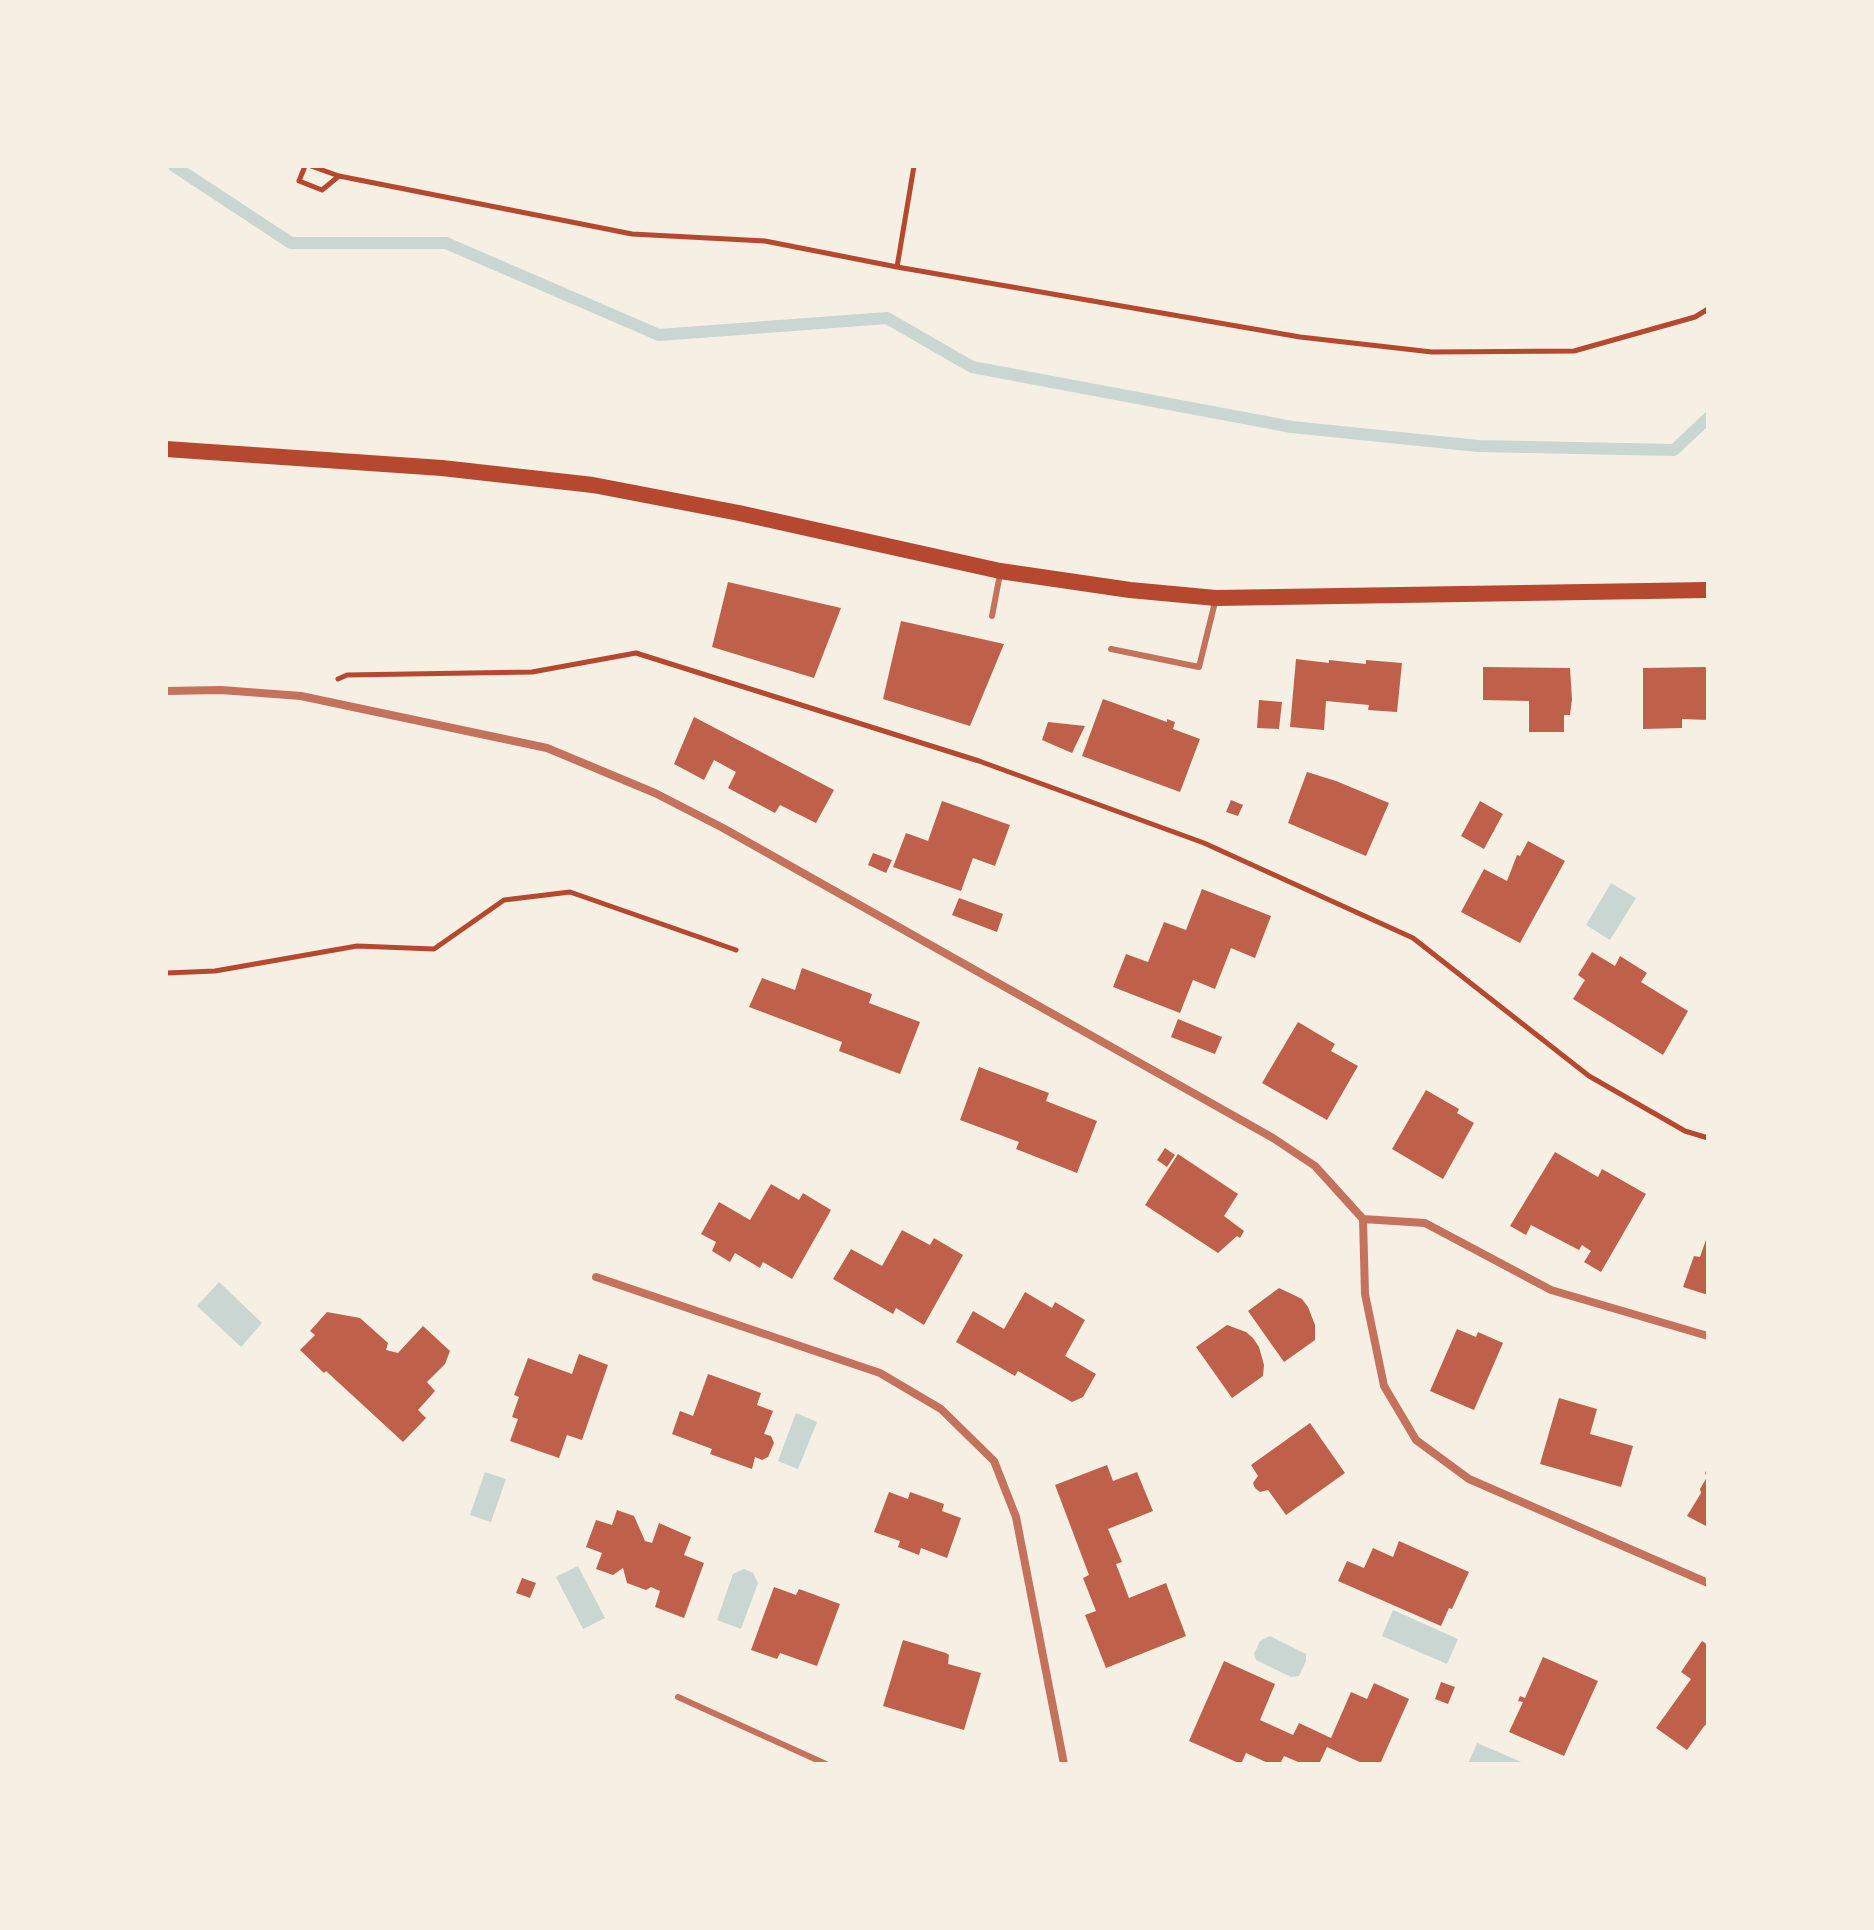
<!DOCTYPE html>
<html>
<head>
<meta charset="utf-8">
<style>
  body { margin:0 }
  #map { position:relative; width:1874px; height:1930px; overflow:hidden; background:#f6efe4; font-family:"Golos Text",sans-serif }
  canvas { display:block }
  .frame { position:absolute; inset:0; border:168px solid #f6efe4; pointer-events:none }
</style>
</head>
<body>
<div id="map">
<canvas width="1874" height="1930"></canvas>
<div class="frame"></div>
</div>
<script>
const ctx = document.querySelector('canvas').getContext('2d');
ctx.lineJoin = 'round';
function fill(path, color) { ctx.fillStyle = color; ctx.fill(path, 'evenodd'); }
const poly = rows => new Path2D(rows.map(r => 'M' + r).join(''));
function trace(path, color, width, dash) { ctx.strokeStyle = color; ctx.lineWidth = width; ctx.lineCap = dash ? 'butt' : 'round'; ctx.setLineDash(dash || []); ctx.stroke(path); }
fill(poly([
  [1611,883,1636,898,1610,940,1586,925],
  [219,1282,262,1323,241,1347,197,1306],
  [796,1413,817,1422,798,1469,778,1461],
  [485,1472,506,1479,491,1522,470,1515],
  [578,1566,605,1618,583,1629,556,1577],
  [744,1569,753,1573,758,1583,741,1629,717,1620,733,1574],
  [1393,1610,1458,1639,1447,1664,1382,1636],
  [1270,1636,1306,1654,1306,1661,1299,1676,1291,1677,1256,1660,1254,1654,1260,1641],
  [1477,1743,1526,1764,1468,1764]
]), '#c9d6d2');
trace(poly([
  [174,166,291,243,446,243,659,335,887,318,972,367,1292,427,1478,446,1674,450,1708,418]
]), '#c9d6d2', 12);
fill(poly([
  [728,582,841,608,814,678,712,647],
  [901,621,1004,644,970,726,883,699],
  [1296,659,1329,663,1329,660,1366,664,1366,660,1402,663,1397,712,1368,710,1369,705,1326,701,1324,730,1290,727],
  [1483,667,1570,668,1572,699,1570,715,1564,715,1564,732,1529,732,1529,701,1483,700],
  [1705,667,1708,670,1708,720,1682,719,1682,728,1643,729,1643,668],
  [1103,699,1167,722,1167,719,1175,722,1173,729,1200,739,1180,792,1082,756],
  [1259,700,1282,702,1279,729,1257,728],
  [694,717,834,790,816,823,780,805,775,813,728,788,736,772,714,760,704,780,674,764],
  [1048,722,1085,726,1072,753,1042,740],
  [1307,772,1336,781,1389,803,1366,856,1288,823],
  [1231,800,1243,805,1238,816,1226,812],
  [942,801,1010,825,995,866,973,858,961,891,893,867,906,833,928,841],
  [1480,801,1503,814,1484,849,1461,836],
  [1528,841,1565,861,1520,943,1461,912,1484,869,1507,881,1517,855,1520,856],
  [873,853,892,860,886,873,868,865],
  [1202,889,1271,916,1255,958,1231,948,1215,989,1193,980,1180,1013,1113,987,1126,954,1148,962,1164,922,1186,930],
  [959,898,1003,914,997,932,952,915],
  [1592,952,1615,966,1620,956,1647,973,1641,982,1688,1011,1663,1055,1573,999,1585,980,1578,975],
  [802,968,872,994,869,1003,920,1022,900,1074,839,1051,842,1042,749,1007,762,978,795,990],
  [1178,1019,1222,1037,1215,1054,1171,1037],
  [1298,1022,1335,1044,1331,1051,1358,1066,1327,1120,1262,1083],
  [979,1067,1049,1093,1046,1101,1097,1121,1077,1173,1016,1149,1019,1142,960,1120],
  [1426,1090,1459,1109,1457,1113,1474,1123,1443,1179,1392,1149],
  [1165,1148,1175,1155,1167,1167,1157,1160],
  [1555,1152,1598,1177,1602,1169,1646,1194,1601,1272,1584,1262,1591,1251,1582,1245,1579,1250,1531,1225,1526,1235,1510,1226],
  [1178,1154,1238,1194,1224,1216,1244,1231,1240,1238,1237,1236,1218,1253,1145,1205],
  [771,1184,799,1200,803,1193,831,1210,792,1279,763,1262,760,1268,735,1253,730,1262,712,1251,716,1242,701,1234,719,1202,750,1220],
  [902,1230,930,1245,934,1238,963,1255,924,1325,896,1308,893,1314,833,1279,851,1249,882,1266],
  [1708,1234,1708,1295,1683,1287,1694,1256,1700,1257],
  [1279,1288,1302,1299,1308,1307,1315,1325,1315,1340,1284,1362,1248,1311],
  [1025,1292,1052,1308,1055,1302,1085,1320,1065,1356,1096,1374,1083,1397,1072,1402,1018,1371,1015,1376,956,1342,973,1311,1004,1329],
  [327,1312,360,1318,388,1343,386,1350,398,1353,423,1326,450,1351,445,1364,427,1382,435,1391,418,1410,426,1418,403,1442,326,1371,324,1373,300,1350,315,1335,310,1331],
  [1227,1325,1246,1332,1253,1338,1259,1347,1264,1365,1263,1376,1232,1398,1196,1347],
  [1457,1329,1476,1337,1478,1332,1503,1343,1474,1410,1430,1391],
  [579,1354,608,1365,582,1440,567,1435,559,1458,510,1441,518,1419,512,1417,519,1397,514,1395,528,1358,572,1374],
  [708,1374,761,1393,757,1405,773,1411,764,1434,771,1436,774,1443,768,1457,762,1460,755,1457,752,1469,710,1454,712,1449,672,1434,680,1411,693,1416],
  [1559,1398,1597,1409,1590,1434,1633,1446,1621,1487,1540,1464],
  [1310,1423,1345,1473,1286,1515,1268,1490,1260,1492,1255,1488,1253,1483,1258,1476,1251,1465],
  [1107,1465,1113,1481,1137,1472,1153,1511,1108,1529,1122,1562,1116,1564,1129,1598,1166,1583,1186,1636,1106,1668,1085,1615,1096,1611,1083,1578,1089,1575,1055,1485],
  [1708,1467,1708,1527,1687,1516,1701,1493,1700,1489,1707,1477,1705,1473],
  [889,1492,908,1499,910,1492,944,1504,942,1511,961,1518,947,1558,921,1548,919,1555,898,1547,900,1541,874,1532],
  [617,1510,634,1516,645,1541,652,1543,659,1523,691,1537,684,1555,704,1563,684,1618,655,1607,660,1591,651,1587,646,1590,627,1583,623,1568,613,1575,596,1569,602,1553,586,1547,596,1520,612,1525],
  [1399,1541,1469,1572,1452,1609,1449,1608,1441,1626,1338,1581,1347,1561,1364,1568,1373,1548,1393,1557],
  [522,1578,536,1583,530,1598,516,1593],
  [774,1587,796,1595,799,1589,840,1604,817,1666,780,1653,777,1659,751,1650],
  [903,1640,946,1653,949,1655,948,1664,981,1673,964,1730,883,1706],
  [1702,1641,1708,1645,1708,1726,1705,1725,1687,1750,1656,1728,1691,1679,1681,1672],
  [1543,1657,1598,1681,1564,1756,1509,1732,1523,1702,1518,1701,1520,1696,1525,1698],
  [1224,1661,1275,1684,1260,1720,1293,1735,1299,1723,1331,1738,1351,1692,1367,1699,1374,1683,1409,1699,1380,1764,1364,1764,1327,1747,1319,1764,1303,1764,1284,1756,1280,1764,1270,1764,1246,1753,1241,1764,1189,1741],
  [1441,1682,1455,1687,1448,1704,1435,1699]
]), '#bf614a');
trace(poly([
  [305,166,299,181,322,190,339,176],
  [311,166,339,176,632,234,765,241,897,267,1300,337,1432,352,1574,351,1695,317,1708,309],
  [897,267,914,166],
  [338,679,347,675,532,672,636,653,979,761,1204,843,1413,938,1589,1076,1685,1131,1708,1138],
  [166,973,215,971,357,946,434,949,504,900,570,892,736,950]
]), '#b5482f', 5);
trace(poly([
  [992,616,1000,574],
  [1111,649,1199,667,1216,598],
  [678,1697,826,1764]
]), '#c5725c', 6);
trace(poly([
  [166,691,221,690,301,696,547,748,655,793,723,828,1273,1138,1315,1166,1363,1219,1425,1223,1551,1290,1708,1336],
  [1363,1219,1365,1294,1384,1386,1416,1440,1469,1479,1708,1583],
  [596,1277,880,1373,941,1409,994,1461,1016,1517,1064,1764]
]), '#c5725c', 8);
trace(poly([
  [166,449,442,468,593,485,739,513,1000,571,1130,590,1216,598,1708,590]
]), '#b5482f', 16);
</script>
</body>
</html>
